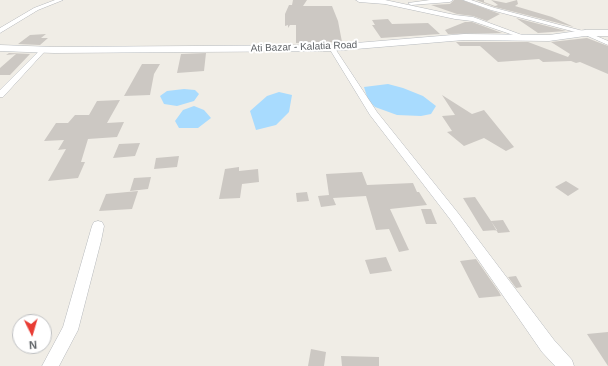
<!DOCTYPE html>
<html>
<head>
<meta charset="utf-8">
<style>
  body { margin:0 }
  #map { position:relative; width:608px; height:366px; overflow:hidden; background:#f0ede6; font-family:Arial,sans-serif }
  canvas { display:block }
  .north { position:absolute; left:12px; top:314px; width:40px; height:40px; box-sizing:border-box; background:#fff; border:1px solid #bfc0c2; border-radius:50%; rotate:175deg; font-size:11px; font-weight:700; line-height:16px; text-align:center; color:#5e6266 }
  .north::after { content:''; display:block; margin:auto; width:14px; height:18px; background:#e83c34; clip-path:polygon(50% 0,100% 100%,50% 72%,0 100%) }
</style>
</head>
<body>
<div id="map">
<canvas width="608" height="366"></canvas>
<div class="north">N</div>
</div>
<script>
const ctx = document.querySelector('canvas').getContext('2d');
ctx.lineJoin = 'round';
function fill(path, color) { ctx.fillStyle = color; ctx.fill(path, 'evenodd'); }
const poly = rows => new Path2D(rows.map(r => 'M' + r).join(''));
function trace(path, color, width, dash) { ctx.strokeStyle = color; ctx.lineWidth = width; ctx.lineCap = dash ? 'butt' : 'round'; ctx.setLineDash(dash || []); ctx.stroke(path); }
function drawText(font, color, halo, rows, align = 'center') {
  ctx.font = font + ' Arial,sans-serif'; ctx.lineWidth = 4; ctx.setLineDash([]); ctx.textBaseline = 'middle'; ctx.strokeStyle = halo; ctx.fillStyle = color; for (const [text, x, y, turn = 0] of rows) {
    ctx.save(); ctx.translate(x, y); ctx.rotate((+turn || 0) * Math.PI / 180); ctx.textAlign = isNaN(turn) ? turn : align; if (halo) ctx.strokeText(text, 0, 0); ctx.fillText(text, 0, 0); ctx.restore();
  }
}
fill(poly([
  [388,84,403,88,423,96,436,106,431,114,421,116,397,115,375,107,368,100,364,87],
  [184,89,195,90,199,94,194,101,177,106,164,104,160,96,167,91],
  [279,92,292,95,289,112,276,125,256,130,250,111,267,96],
  [194,106,204,110,211,118,198,128,179,128,175,121,183,110]
]), '#a8dbfe');
fill(poly([
  [293,0,307,0,303,6,332,6,338,21,342,42,296,43,296,25,290,25,288,28,288,25,285,26,285,14,289,5,292,5],
  [454,0,462,0,500,14,487,21,473,16,457,14,431,5,450,4],
  [476,0,484,0,484,2,495,6,498,5,491,0,506,3,517,0,518,4,515,6,552,17,574,27,495,7],
  [516,18,566,31,538,33],
  [388,19,392,24,428,23,440,34,381,38,372,25,375,25,372,20],
  [465,22,472,22,502,33,448,34,445,30],
  [46,34,41,38,48,38,40,45,18,44,30,35],
  [587,38,608,46,608,74,580,62,576,63,571,61,543,62,539,59,498,62,480,46,460,46,456,42,528,42,568,57,570,54,551,42],
  [9,53,30,54,10,75,0,75,0,68,16,54,6,55],
  [206,53,204,71,177,73,181,54],
  [142,64,160,64,154,74,150,95,124,96],
  [442,95,472,114,484,110,514,147,506,151,484,138,464,146,447,132,452,131,442,116,455,115],
  [120,100,107,123,124,122,117,137,88,139,81,162,85,162,78,178,48,181,66,149,58,150,64,140,44,141,56,123,68,123,75,115,89,115,97,101],
  [140,143,135,156,113,158,119,144],
  [179,156,177,167,154,169,156,158],
  [239,167,239,171,258,169,259,182,242,184,240,198,219,199,225,169],
  [362,172,367,185,413,183,417,192,419,192,427,205,390,209,409,250,399,252,389,229,376,230,366,196,333,198,336,205,321,207,318,196,329,195,326,174],
  [151,177,148,189,130,191,134,178],
  [566,181,579,189,568,196,555,187],
  [138,191,132,209,99,211,106,194],
  [307,192,309,201,297,202,296,193],
  [475,197,497,230,483,231,463,198],
  [421,209,431,209,437,224,426,224],
  [503,220,510,232,498,233,491,221],
  [386,257,392,271,370,274,365,260],
  [476,259,499,292,501,296,479,298,460,261],
  [516,276,522,287,516,288,508,277],
  [608,332,608,366,587,334],
  [311,349,326,352,324,366,308,366],
  [341,356,379,357,379,366,342,366]
]), '#ccc8c3');
const minor = poly([
  [55,0,63,0,38,10,0,33,0,28,34,8,55,0],
  [356,0,385,0,455,15,473,17,530,38,525,39,472,21,455,19,385,4,359,2,356,0],
  [430,0,453,0,450,2,411,5,408,3,430,0],
  [463,0,471,0,495,8,587,32,608,41,608,45,583,34,491,10,463,0],
  [330,47,334,47,377,112,458,213,554,340,572,360,574,366,555,366,542,352,450,219,370,115,329,48,330,47],
  [41,49,46,50,3,97,0,97,0,90,41,49],
  [98,221,102,222,104,226,101,241,78,330,59,366,42,366,63,327,92,226,94,222,98,221]
]);
const secondary = poly([
  [585,30,608,30,608,36,585,36,549,41,464,40,332,51,54,53,0,51,0,45,54,47,332,45,464,34,549,35,585,30]
]);
trace(minor, '#b6b9bc', 1);
trace(secondary, '#b7bbbf', 1);
fill(minor, '#fff');
fill(secondary, '#fff');
drawText('10px', '#5e6266', '#fff', [
  ["Ati Bazar - Kalatia Road",304,47,-2]
]);
</script>
</body>
</html>
